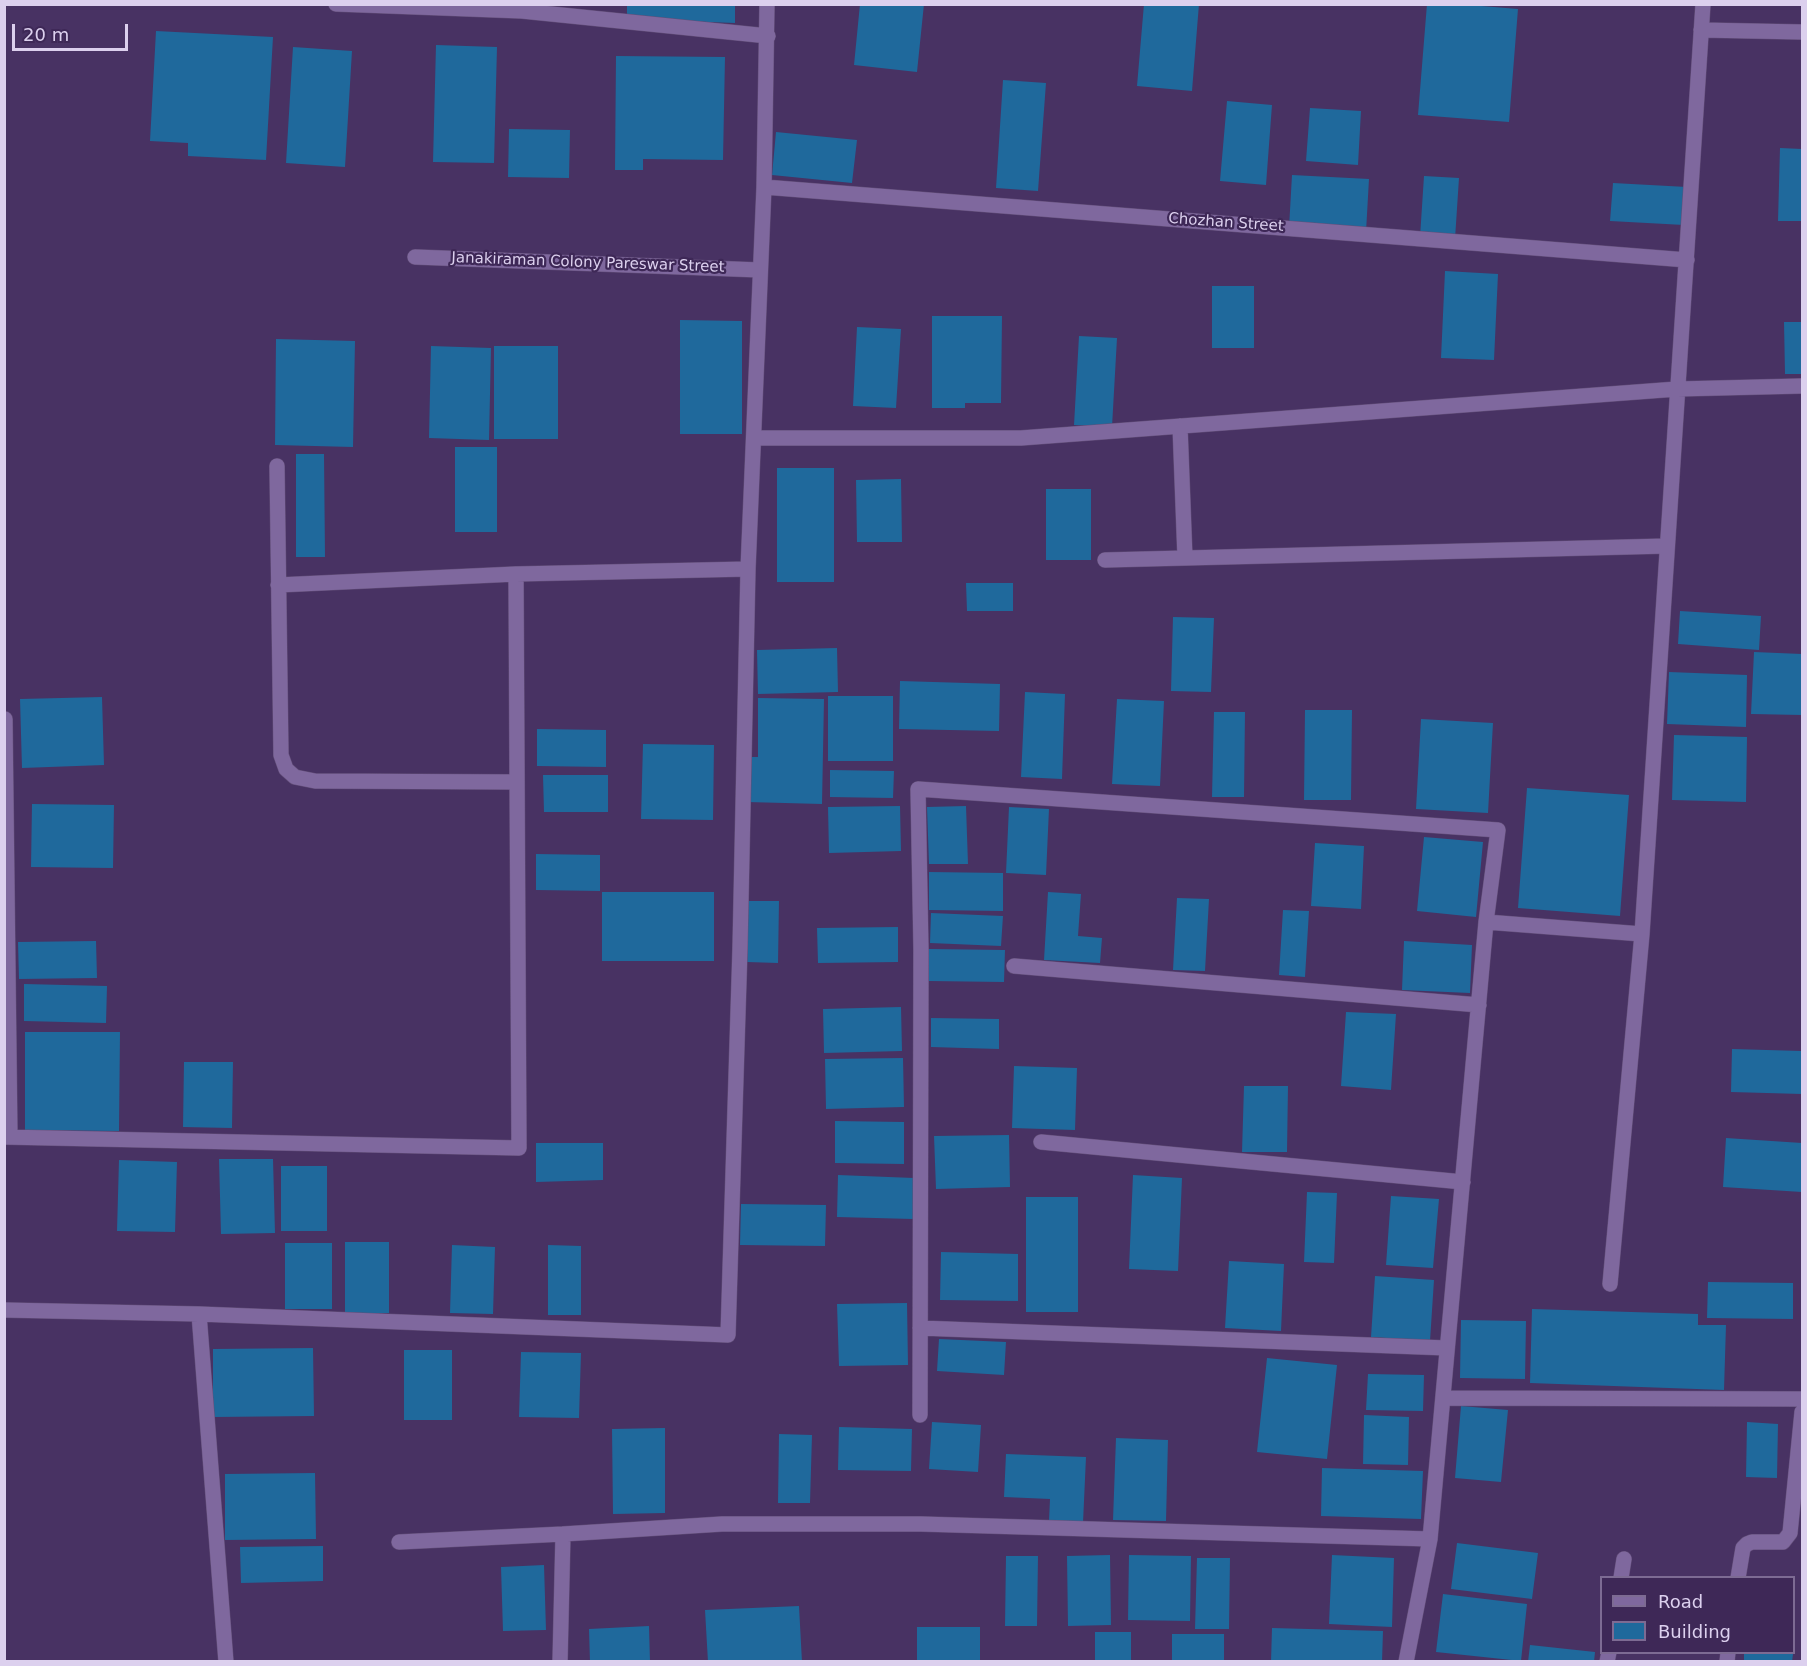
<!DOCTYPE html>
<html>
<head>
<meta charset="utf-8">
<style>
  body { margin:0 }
  #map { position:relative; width:1807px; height:1666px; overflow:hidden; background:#483263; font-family:"DejaVu Sans",sans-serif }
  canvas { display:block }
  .frame { position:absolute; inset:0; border:6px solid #dcd0ee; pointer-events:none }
  .legend { position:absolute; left:1600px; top:1576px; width:195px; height:78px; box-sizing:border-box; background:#3e2857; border:2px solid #7d6b93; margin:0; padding:8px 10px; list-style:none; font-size:18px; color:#dcd0ee }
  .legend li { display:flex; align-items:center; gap:12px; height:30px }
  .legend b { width:30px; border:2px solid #7d6b93 }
  .scale { position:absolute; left:12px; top:24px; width:116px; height:27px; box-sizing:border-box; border:3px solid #dcd0ee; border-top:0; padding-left:8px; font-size:18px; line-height:21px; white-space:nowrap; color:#dcd0ee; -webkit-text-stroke:4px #3e2857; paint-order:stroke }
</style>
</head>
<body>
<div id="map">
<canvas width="1807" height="1666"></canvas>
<div class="frame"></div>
<ul class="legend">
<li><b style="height:8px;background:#7f689e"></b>Road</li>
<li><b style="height:16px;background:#1f699c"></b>Building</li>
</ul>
<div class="scale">20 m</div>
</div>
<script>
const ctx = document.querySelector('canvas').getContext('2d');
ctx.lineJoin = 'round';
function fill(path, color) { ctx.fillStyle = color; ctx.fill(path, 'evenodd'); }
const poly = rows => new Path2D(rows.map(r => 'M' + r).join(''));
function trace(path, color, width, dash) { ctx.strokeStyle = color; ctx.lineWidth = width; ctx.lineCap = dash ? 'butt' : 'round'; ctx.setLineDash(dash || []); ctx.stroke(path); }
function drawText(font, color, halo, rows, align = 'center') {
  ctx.font = font + ' "DejaVu Sans",sans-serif'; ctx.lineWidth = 4.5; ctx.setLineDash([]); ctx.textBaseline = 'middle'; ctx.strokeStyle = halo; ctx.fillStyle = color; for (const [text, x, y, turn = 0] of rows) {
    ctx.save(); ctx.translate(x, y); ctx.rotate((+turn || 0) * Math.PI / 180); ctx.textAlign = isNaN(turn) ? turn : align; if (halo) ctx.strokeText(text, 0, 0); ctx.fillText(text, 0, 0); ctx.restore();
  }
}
fill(poly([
  [627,4,735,4,735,23,627,19],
  [860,4,924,4,917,72,854,65],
  [1144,4,1199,4,1192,91,1137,86],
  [1427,4,1457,4,1518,9,1509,122,1418,115],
  [156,31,273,37,266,160,188,156,188,143,150,141],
  [436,45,497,47,494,163,433,162],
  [293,47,352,51,345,167,286,163],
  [616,56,725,57,723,160,643,159,643,170,615,170],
  [1003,80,1046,83,1038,191,996,188],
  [1227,101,1272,105,1266,185,1220,181],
  [1310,108,1361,111,1358,165,1306,161],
  [509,129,570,130,569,178,508,177],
  [776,132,857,140,852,183,772,175],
  [1780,148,1802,149,1802,221,1778,221],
  [1292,175,1369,179,1366,232,1289,228],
  [1424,176,1459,178,1455,239,1420,237],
  [1613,183,1687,187,1684,225,1610,221],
  [1445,271,1498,274,1494,360,1441,358],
  [1212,286,1254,286,1254,348,1212,348],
  [932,316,1002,316,1001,403,965,403,965,408,932,408],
  [680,320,742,321,742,434,680,434],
  [1784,322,1802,322,1802,374,1785,374],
  [857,327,901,329,896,408,853,406],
  [1079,336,1117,338,1112,427,1074,425],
  [276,339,355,341,353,447,275,445],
  [431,346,491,348,489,440,429,438],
  [494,346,558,346,558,439,494,439],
  [455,447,497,447,497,532,455,532],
  [296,454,324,454,325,557,296,557],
  [777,468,834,468,834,582,777,582],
  [901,479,902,542,857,542,856,480],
  [1046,489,1091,489,1091,560,1046,560],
  [966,583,1013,583,1013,611,967,611],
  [1680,611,1761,616,1759,650,1678,644],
  [1173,617,1214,618,1211,692,1171,691],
  [837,648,838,692,758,694,757,650],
  [1754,652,1802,654,1802,715,1751,714],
  [1669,672,1747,675,1746,727,1667,724],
  [900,681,1000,684,999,731,899,729],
  [1025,692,1065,694,1062,779,1021,777],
  [828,696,893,696,893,761,828,761],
  [102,697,104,765,22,768,20,699],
  [758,698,824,699,822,804,747,802,748,757,758,757],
  [1117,699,1164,701,1160,786,1112,784],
  [1305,710,1352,710,1351,800,1304,800],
  [1214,712,1245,712,1244,797,1212,797],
  [1421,719,1493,723,1488,813,1416,809],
  [537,729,606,730,606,767,537,766],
  [1674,735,1747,737,1746,802,1672,800],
  [643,744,714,745,713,820,641,819],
  [830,770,894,771,893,798,830,797],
  [543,775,608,775,608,812,544,812],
  [1527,788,1629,795,1620,916,1518,908],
  [32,804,114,805,113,868,31,867],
  [900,806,901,851,829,853,828,807],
  [966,806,968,864,929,864,927,807],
  [1009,807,1049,809,1046,875,1006,873],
  [1424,837,1483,842,1476,917,1417,911],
  [1315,843,1364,846,1361,909,1311,906],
  [536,854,600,855,600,891,536,890],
  [929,872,1003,873,1003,911,929,910],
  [602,892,714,892,714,961,602,961],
  [1048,892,1081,894,1078,936,1102,938,1100,963,1044,960],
  [1177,898,1209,899,1205,971,1173,970],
  [748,901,779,901,778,963,747,962],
  [1283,910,1309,911,1305,977,1279,975],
  [931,913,1003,916,1001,946,930,943],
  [898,927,898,962,818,963,817,928],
  [96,941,97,978,19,979,18,942],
  [1404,941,1472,945,1470,993,1402,990],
  [929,949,1005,950,1004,982,929,981],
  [24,984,107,986,106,1023,24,1021],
  [901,1007,902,1051,824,1053,823,1009],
  [1346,1012,1396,1014,1391,1090,1341,1086],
  [931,1018,999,1019,999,1049,931,1047],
  [25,1032,120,1032,119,1131,25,1130],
  [1732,1049,1802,1051,1802,1094,1731,1092],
  [903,1058,904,1107,826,1109,825,1059],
  [184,1062,233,1062,232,1128,183,1127],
  [1014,1066,1077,1068,1075,1130,1012,1128],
  [1244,1086,1288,1086,1287,1152,1242,1152],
  [835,1121,904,1122,904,1164,835,1163],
  [1009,1135,1010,1187,936,1189,934,1136],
  [1726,1138,1802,1143,1802,1192,1723,1187],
  [536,1143,603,1143,603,1180,536,1182],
  [219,1159,273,1159,275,1233,221,1234],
  [119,1160,177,1162,175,1232,117,1231],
  [281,1166,327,1166,327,1231,281,1231],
  [838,1175,914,1178,913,1219,837,1217],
  [1133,1175,1182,1178,1178,1271,1129,1269],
  [1307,1192,1337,1193,1334,1263,1304,1262],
  [1391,1196,1439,1199,1433,1268,1386,1265],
  [1026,1197,1078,1197,1078,1312,1026,1312],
  [741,1204,826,1205,825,1246,740,1245],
  [345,1242,389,1242,389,1313,345,1313],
  [285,1243,332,1243,332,1309,285,1309],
  [452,1245,495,1247,493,1314,450,1313],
  [548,1245,581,1246,581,1315,548,1315],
  [941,1252,1018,1254,1018,1301,940,1300],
  [1229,1261,1284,1264,1281,1331,1225,1328],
  [1375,1276,1434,1280,1430,1341,1371,1337],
  [1708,1282,1793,1283,1793,1319,1707,1318],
  [907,1303,908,1365,839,1366,837,1304],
  [1532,1309,1698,1314,1698,1325,1726,1325,1724,1390,1530,1383],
  [1461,1320,1526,1321,1525,1379,1460,1378],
  [939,1339,1006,1342,1004,1375,937,1371],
  [313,1348,314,1416,213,1417,213,1349],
  [404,1350,452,1350,452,1420,404,1420],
  [521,1352,581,1353,579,1418,519,1417],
  [1267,1358,1337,1365,1327,1459,1257,1452],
  [1368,1374,1424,1375,1423,1411,1366,1410],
  [1461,1406,1508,1410,1501,1482,1455,1478],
  [1364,1415,1409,1417,1408,1465,1363,1464],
  [932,1422,981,1425,978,1472,929,1469],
  [1747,1422,1778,1424,1777,1478,1746,1477],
  [839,1427,912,1429,911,1471,838,1470],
  [665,1428,665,1513,613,1514,612,1429],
  [779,1434,812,1435,810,1503,778,1503],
  [1116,1438,1168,1440,1166,1521,1113,1520],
  [1006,1454,1086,1457,1083,1523,1049,1521,1050,1499,1004,1497],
  [1322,1468,1423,1471,1421,1519,1321,1516],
  [315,1473,316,1539,225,1540,225,1474],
  [1457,1543,1538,1553,1532,1599,1451,1589],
  [323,1546,323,1581,241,1583,240,1547],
  [1110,1555,1111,1625,1068,1626,1067,1556],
  [1129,1555,1191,1556,1190,1621,1128,1620],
  [1332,1555,1394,1558,1392,1627,1329,1624],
  [1006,1556,1038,1556,1037,1626,1005,1626],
  [1197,1558,1230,1558,1229,1629,1195,1629],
  [544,1565,546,1630,503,1631,501,1567],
  [1443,1594,1527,1604,1521,1661,1436,1652],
  [799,1606,802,1662,708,1662,705,1610],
  [649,1626,650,1662,590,1662,589,1629],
  [917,1627,980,1627,980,1662,917,1662],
  [1272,1628,1383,1631,1382,1662,1271,1662],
  [1095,1632,1131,1632,1131,1662,1095,1662],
  [1172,1634,1224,1634,1224,1662,1172,1662],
  [1530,1645,1595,1652,1594,1662,1528,1662],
  [1744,1652,1793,1654,1792,1662,1744,1662]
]), '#1f699c');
const street = poly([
  [336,4,522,11,768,36],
  [1701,30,1802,32],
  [764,187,1687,260],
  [415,257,760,270],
  [1180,426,1185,558],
  [755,438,1021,438,1677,389,1802,386],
  [277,466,281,755,286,769,295,777,315,781,517,782],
  [1105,560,1667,546],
  [278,585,516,574,748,569],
  [5,719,10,1137],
  [1486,922,1642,934],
  [1014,966,1479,1005],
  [4,1137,519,1148,516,574],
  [1041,1142,1463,1182],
  [1610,1284,1642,934,1703,4],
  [4,1310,199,1314,728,1335,740,948,748,569,764,187,767,4],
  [199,1314,226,1662],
  [920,1328,1447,1348],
  [1443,1398,1802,1399],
  [920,1415,921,950,918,789,1498,830,1486,922,1430,1539,1406,1662],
  [399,1542,563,1534],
  [1621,1578,1624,1559],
  [1738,1578,1743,1548,1747,1544,1752,1542,1783,1542,1790,1533,1802,1412],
  [560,1662,563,1534,722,1524,921,1524,1430,1539],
  [1607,1662,1609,1652],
  [1727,1662,1728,1652]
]);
trace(street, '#634f79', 16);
trace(street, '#7f689e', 15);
drawText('15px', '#dcd0ee', '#3e2857', [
  ["Chozhan Street",1226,223,4],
  ["Janakiraman Colony Pareswar Street",588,263,2]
]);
</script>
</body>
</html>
